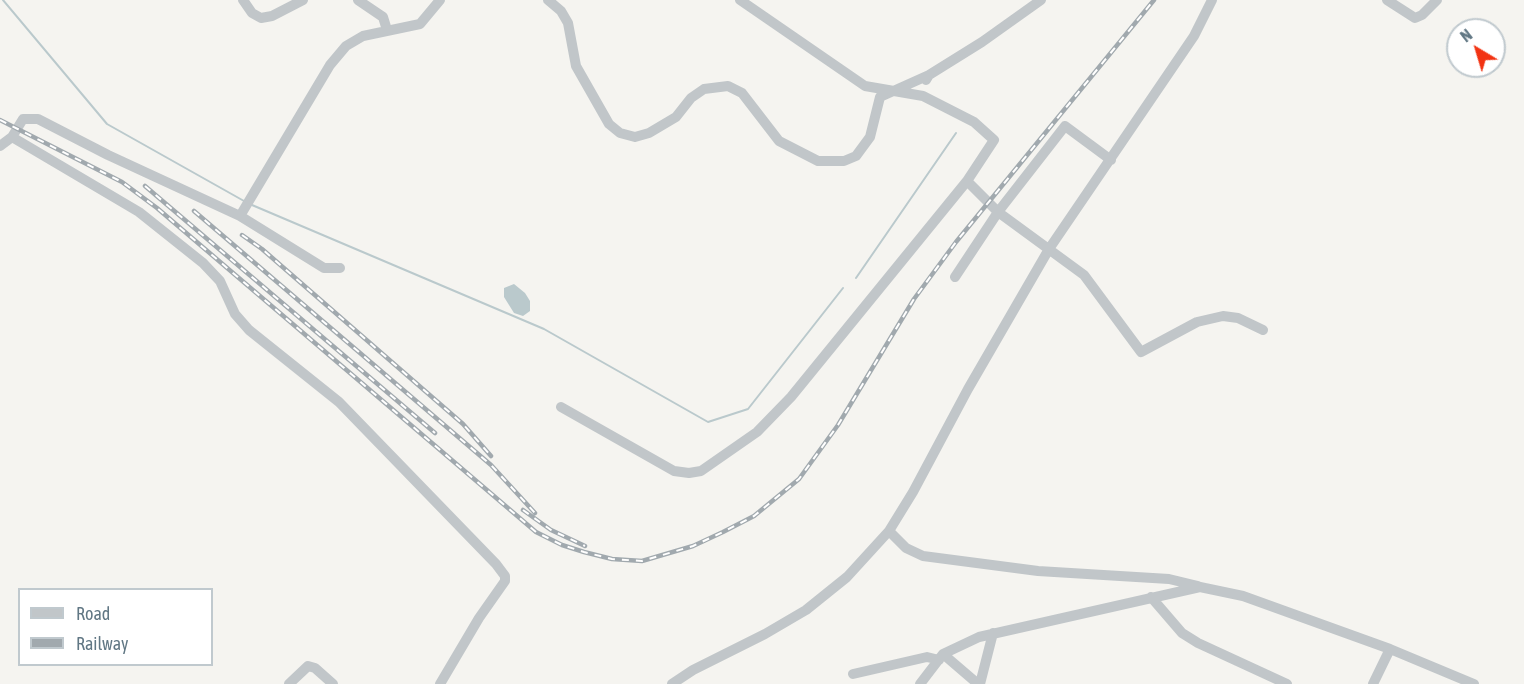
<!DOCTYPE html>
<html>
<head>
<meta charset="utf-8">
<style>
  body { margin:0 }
  #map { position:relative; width:1524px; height:684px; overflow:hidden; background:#f5f4f0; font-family:"Asap Condensed",sans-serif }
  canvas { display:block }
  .legend { position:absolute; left:18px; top:588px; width:195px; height:78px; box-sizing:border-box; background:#fff; border:2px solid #c0c9ce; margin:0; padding:8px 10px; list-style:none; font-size:18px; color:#617784 }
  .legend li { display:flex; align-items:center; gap:12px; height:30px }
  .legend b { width:30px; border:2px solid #c0c9ce }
  .north { position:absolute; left:1446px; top:18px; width:60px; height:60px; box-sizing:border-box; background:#fff; border:2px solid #c0c9ce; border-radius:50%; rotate:322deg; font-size:16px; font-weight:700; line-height:24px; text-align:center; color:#617784 }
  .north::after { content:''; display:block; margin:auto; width:21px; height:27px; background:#f23312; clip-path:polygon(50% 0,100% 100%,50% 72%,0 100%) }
</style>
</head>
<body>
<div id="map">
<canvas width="1524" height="684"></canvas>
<ul class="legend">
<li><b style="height:8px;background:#c1c6c9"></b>Road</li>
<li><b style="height:8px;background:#a1a9ae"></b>Railway</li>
</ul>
<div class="north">N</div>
</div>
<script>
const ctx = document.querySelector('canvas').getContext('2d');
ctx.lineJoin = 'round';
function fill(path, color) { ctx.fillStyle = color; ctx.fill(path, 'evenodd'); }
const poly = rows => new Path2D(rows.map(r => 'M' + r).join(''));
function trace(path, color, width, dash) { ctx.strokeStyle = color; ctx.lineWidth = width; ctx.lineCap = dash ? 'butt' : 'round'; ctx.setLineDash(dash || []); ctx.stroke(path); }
fill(poly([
  [514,284,525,293,530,301,530,311,523,316,514,313,504,297,504,288]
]), '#bac9cc');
trace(poly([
  [3,0,107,124,244,201],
  [252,205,544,329,708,422,748,409,843,288],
  [856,278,956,133]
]), '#bac9cc', 2);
trace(poly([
  [243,0,252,13,261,18,272,16,303,0],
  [358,0,383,17,387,30],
  [548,0,561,11,568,23,576,66,609,124,620,133,635,137,649,133,676,117,691,98,704,89,728,86,742,93,779,141,818,161,844,161,856,156,870,137,880,97,929,75],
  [740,0,865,86,923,96,974,122,994,140,967,181,998,212,1084,275,1141,352,1197,322,1223,316,1238,318,1263,330],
  [1387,0,1415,18,1422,15,1437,0],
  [926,80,929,75,982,42,1041,0],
  [12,137,139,212,203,263,220,281,235,314,249,330,339,402,496,564,505,576,505,581,479,618,440,684],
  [0,146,12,137,23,119,38,119,108,155,240,216,324,268,340,268],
  [240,216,330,65,346,46,363,36,420,24,440,0],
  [955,277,998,212,1065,126,1111,160],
  [561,407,674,471,689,473,701,471,757,432,791,397,967,181],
  [889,531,906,548,923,556,1038,571,1169,579,1198,586],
  [1151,597,1182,633,1198,643,1287,684],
  [943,654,978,684],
  [853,674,927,657,939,660],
  [289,684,308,666,315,668,333,684],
  [672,684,693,670,765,634,806,610,847,577,889,531,913,492,968,389,1049,249,1194,36,1212,0],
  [920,684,943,654,979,637,1200,587,1243,596,1390,649,1474,684],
  [980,684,993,633],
  [1373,684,1390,649]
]), '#c1c6c9', 10);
const rail = poly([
  [0,120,122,182,157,208,536,532,562,545,584,552,612,559,642,561,693,546,723,532,754,516,799,479,838,425,914,299,956,242,1154,0],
  [145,186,435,433],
  [194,211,491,465,535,513],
  [242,235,262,249,463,424,491,456],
  [523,510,551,530,585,546]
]);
trace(rail, '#a1a9ae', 4.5);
trace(rail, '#fff', 2, [7]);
</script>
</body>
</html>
